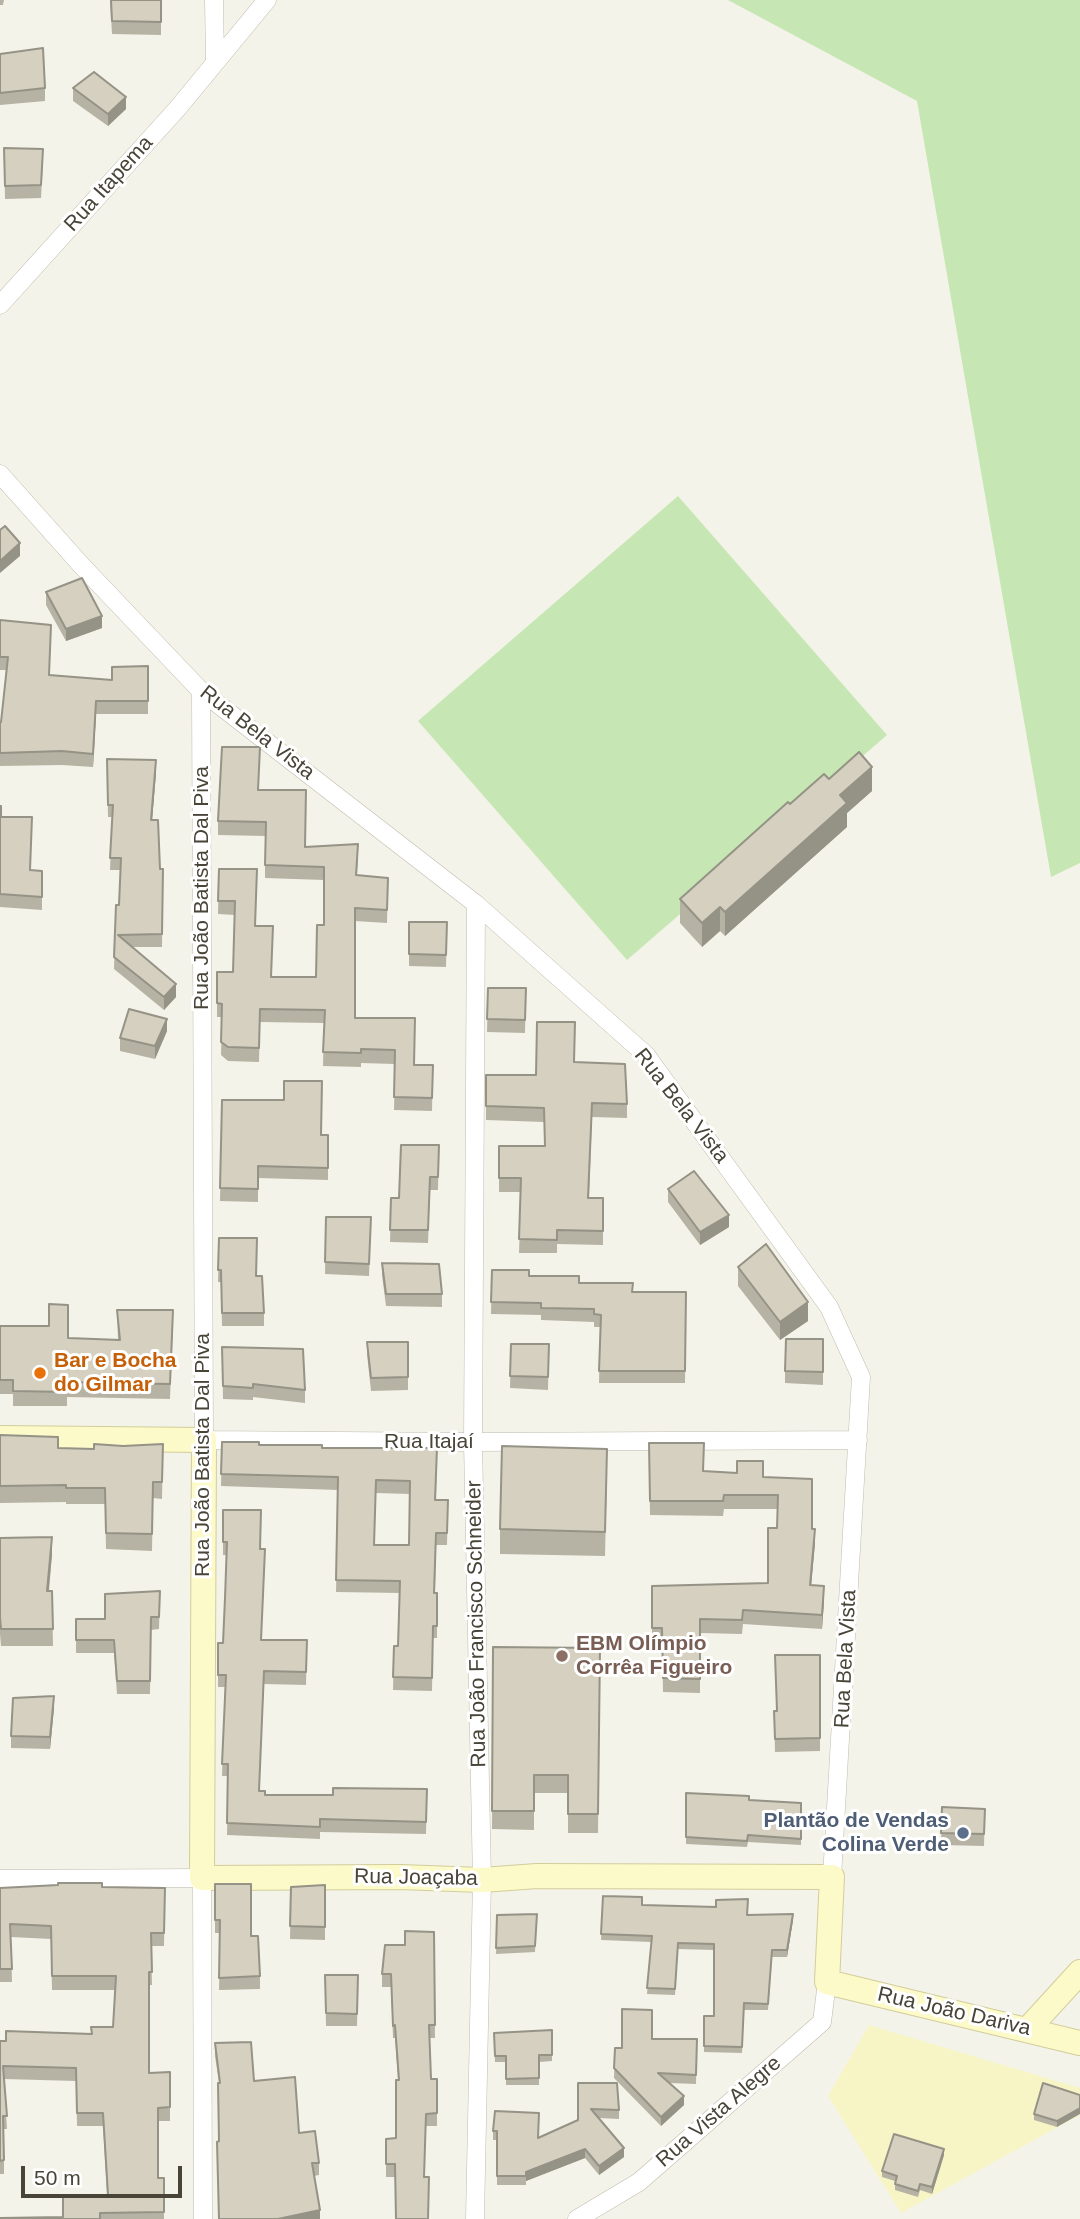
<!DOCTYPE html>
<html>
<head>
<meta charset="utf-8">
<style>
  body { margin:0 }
  #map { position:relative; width:1080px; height:2219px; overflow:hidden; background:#f4f3e9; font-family:Helvetica,sans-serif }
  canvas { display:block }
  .scale { position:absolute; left:21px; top:2166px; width:161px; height:32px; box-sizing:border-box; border:4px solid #484438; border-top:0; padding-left:9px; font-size:21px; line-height:24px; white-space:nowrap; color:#484438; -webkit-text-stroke:5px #fff; paint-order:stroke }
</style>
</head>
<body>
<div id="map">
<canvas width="1080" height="2219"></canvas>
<div class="scale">50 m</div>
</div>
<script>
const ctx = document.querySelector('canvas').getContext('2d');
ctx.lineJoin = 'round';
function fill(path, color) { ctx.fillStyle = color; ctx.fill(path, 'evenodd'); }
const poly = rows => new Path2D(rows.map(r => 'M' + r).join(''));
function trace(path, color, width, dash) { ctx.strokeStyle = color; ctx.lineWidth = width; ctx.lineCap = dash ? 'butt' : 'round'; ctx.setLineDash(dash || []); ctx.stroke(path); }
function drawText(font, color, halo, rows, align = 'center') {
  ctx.font = font + ' Helvetica,sans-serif'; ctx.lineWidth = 6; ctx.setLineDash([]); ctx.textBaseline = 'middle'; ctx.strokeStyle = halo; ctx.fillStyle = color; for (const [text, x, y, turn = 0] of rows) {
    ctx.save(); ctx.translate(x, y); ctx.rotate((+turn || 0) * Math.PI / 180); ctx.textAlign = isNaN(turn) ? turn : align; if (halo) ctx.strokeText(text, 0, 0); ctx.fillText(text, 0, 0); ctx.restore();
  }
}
fill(poly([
  [728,0,1080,0,1080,863,1051,877,917,101],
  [678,496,887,735,627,960,418,721]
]), '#c6e7b3');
fill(poly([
  [869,2025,1080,2088,1080,2115,901,2213,828,2096]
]), '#f7f5c6');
const street = poly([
  [214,0,215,61],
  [0,305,177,109,267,0],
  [0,474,82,566,201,691,476,904,646,1055,829,1307,861,1377,832,1877],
  [201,691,204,1440,473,1442,858,1440],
  [0,1879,202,1878,203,2219],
  [475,2219,482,1880,473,1442,476,904],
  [577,2219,639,2182,822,2022,827,1982]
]);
const secondary = poly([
  [0,1438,204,1440,202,1878,400,1877,482,1880,537,1876,832,1877,827,1982,1080,2043],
  [1028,2029,1080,1972]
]);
trace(street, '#bfbcac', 19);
trace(secondary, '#d2cd9a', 26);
trace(street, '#fff', 18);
trace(secondary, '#fdfaca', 24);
fill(poly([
  [0,0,4,0,3,5,0,5],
  [110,0,161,0,161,35,112,34],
  [0,54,45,88,45,101,0,105],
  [73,88,126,109,108,126,73,101],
  [4,148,43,161,41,198,5,199],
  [46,592,102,628,66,641,46,605],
  [0,620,49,675,112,680,148,666,148,714,96,714,93,767,62,765,0,766,0,722,1,722,6,670,0,670],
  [107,759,156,773,152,820,160,869,163,869,162,947,133,947,176,997,164,1010,114,969,116,905,119,905,121,870,110,870,112,817,108,817],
  [829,779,872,791,847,813,847,827,725,936,720,931,702,947,680,923,680,899,790,804],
  [259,790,305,847,358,858,357,875,388,878,387,923,355,921,355,1018,414,1065,433,1065,432,1111,394,1110,395,1064,361,1063,361,1067,323,1066,324,1023,260,1022,259,1062,228,1061,221,1055,222,1017,217,1017,217,972,233,972,235,915,218,914,219,869,256,926,271,977,316,977,324,925,324,880,265,878,265,836,218,835,218,821],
  [0,806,1,817,31,870,42,871,42,910,0,907],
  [409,922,447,922,446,967,409,966],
  [488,988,526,988,525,1033,487,1032],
  [167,1031,155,1059,120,1051,120,1038],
  [574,1062,627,1104,627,1118,592,1117,589,1198,603,1198,603,1245,557,1244,557,1253,519,1253,521,1192,499,1192,499,1146,545,1146,544,1122,486,1120,486,1075,536,1075],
  [222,1100,321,1135,328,1135,328,1180,258,1178,258,1202,220,1201],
  [439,1145,438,1190,430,1190,428,1243,390,1242,391,1198,399,1198],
  [668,1189,729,1227,700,1245,668,1202],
  [326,1217,371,1217,369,1276,325,1274],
  [219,1238,256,1276,264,1313,264,1326,222,1326,221,1282,218,1282],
  [382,1263,442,1294,442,1307,386,1306,382,1275],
  [738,1267,808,1321,780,1340,738,1286],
  [492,1270,579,1283,633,1292,686,1292,685,1383,599,1383,600,1327,594,1327,594,1322,541,1320,541,1315,491,1314],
  [117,1310,173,1324,170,1399,67,1397,67,1406,13,1406,13,1394,0,1394,0,1326,68,1338,118,1340],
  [823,1339,823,1385,785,1383,785,1371],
  [367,1342,408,1342,408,1390,371,1391,367,1354],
  [511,1344,549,1344,548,1390,510,1388],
  [222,1347,305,1390,305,1403,253,1397,253,1400,223,1399],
  [0,1435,58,1448,94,1449,163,1444,162,1499,153,1498,152,1551,106,1549,105,1504,66,1504,66,1502,0,1503],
  [222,1442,322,1448,437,1448,436,1500,448,1500,447,1545,436,1545,435,1593,437,1593,437,1638,433,1638,432,1691,393,1690,394,1646,398,1646,400,1593,336,1592,338,1490,221,1486],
  [376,1493,410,1494,409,1545,374,1545],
  [649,1443,704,1457,703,1471,763,1477,812,1529,815,1543,811,1585,824,1600,822,1629,743,1624,742,1634,700,1633,700,1693,663,1692,662,1642,652,1642,652,1586,768,1583,777,1528,778,1509,724,1509,723,1516,650,1515],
  [607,1473,605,1556,500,1554,500,1529],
  [223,1510,260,1549,265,1561,261,1640,307,1640,306,1685,264,1684,259,1791,265,1795,333,1795,427,1789,426,1834,320,1832,320,1839,227,1835,228,1776,222,1776,225,1687,218,1687,218,1643,223,1643,227,1555,223,1555],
  [0,1538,52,1554,49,1591,52,1591,53,1646,1,1646,0,1634],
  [160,1591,159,1629,151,1630,150,1694,117,1694,114,1653,76,1653,76,1619,105,1619],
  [493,1647,600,1648,598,1833,568,1833,568,1793,534,1793,534,1830,492,1829],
  [820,1655,820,1751,775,1752,774,1711,776,1711],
  [54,1708,50,1749,11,1748,11,1736],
  [686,1793,749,1800,801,1803,801,1845,748,1842,747,1847,686,1844],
  [942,1807,985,1809,984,1846,941,1845],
  [215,1884,260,1976,260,1989,219,1990,220,1933,215,1933],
  [325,1885,325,1940,290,1939,291,1887],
  [102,1887,165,1888,164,1946,151,1946,152,1985,149,1985,149,2073,170,2072,170,2121,158,2121,158,2178,164,2178,164,2219,0,2219,63,2217,107,2195,103,2126,77,2126,76,2081,4,2079,7,2129,4,2129,4,2174,0,2174,0,2041,91,2034,113,2027,116,1990,52,1990,51,1939,11,1937,12,1982,0,1982,0,1888],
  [603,1896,642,1905,793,1920,787,1957,772,1957,768,2010,744,2010,742,2053,704,2052,704,2016,714,2016,714,1950,678,1949,675,1995,647,1994,651,1942,601,1940],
  [537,1914,535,1952,496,1954,497,1915],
  [434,1932,435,2038,429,2038,431,2079,437,2079,437,2126,426,2126,395,2177,386,2177,386,2139,396,2138,398,2080,395,2038,393,2038,391,1987,382,1987,382,1974,405,1945],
  [325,1975,358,1975,357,2026,326,2026],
  [552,2030,552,2061,539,2062,539,2085,506,2085,506,2062,495,2062,494,2033],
  [652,2039,697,2039,696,2084,669,2083,684,2105,661,2126,614,2078,615,2048,622,2048],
  [215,2043,254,2081,299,2133,319,2163,319,2175,314,2176,320,2219,219,2142,219,2083,215,2056],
  [578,2083,619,2110,619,2119,599,2118,624,2157,599,2175,585,2158,526,2181,526,2185,497,2185,497,2140,493,2140,493,2131,538,2138,578,2120],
  [1080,2095,1057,2127,1034,2120,1034,2114],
  [944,2155,932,2194,920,2190,918,2197,895,2190,895,2181,882,2177,882,2171]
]), '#b7b3a4');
fill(poly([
  [126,97,126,109,108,126,108,114],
  [20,543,20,556,0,573,0,561],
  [102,616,102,628,66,641,66,629],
  [96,701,96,714,93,767,93,754],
  [156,760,156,773,151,833,151,820],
  [872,767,872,791,847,813,847,827,725,936,725,912,840,795],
  [720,907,720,931,702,947,702,923],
  [176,984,176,997,164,1010,164,997],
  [167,1019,167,1031,155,1059,155,1046],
  [729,1215,729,1227,700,1245,700,1232],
  [808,1302,808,1321,780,1340,780,1322],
  [815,1529,815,1543,810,1599,810,1585],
  [52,1537,52,1554,47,1607,47,1591],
  [824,1586,824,1600,822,1629,822,1615],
  [54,1696,54,1708,50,1749,50,1737],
  [793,1914,793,1920,787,1957,787,1950],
  [684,2096,684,2105,661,2126,661,2117],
  [1080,2108,1080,2114,1057,2127,1057,2121],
  [624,2148,624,2157,599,2175,599,2166],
  [585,2149,585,2158,526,2181,526,2172],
  [944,2149,944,2155,932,2194,932,2187],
  [320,2210,320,2219,278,2219]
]), '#959286');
const building = poly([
  [111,0,161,0,161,22,112,21,111,0],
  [43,48,45,88,0,93,0,54,43,48],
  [94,72,126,97,108,114,73,88,94,72],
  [4,148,43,149,41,185,5,186,4,148],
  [5,526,20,543,0,561,0,530,5,526],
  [82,578,102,616,66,629,46,592,82,578],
  [0,620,51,625,49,675,112,680,112,667,148,666,148,701,96,701,93,754,62,751,0,753,0,722,1,722,8,657,0,657,0,620],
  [222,747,260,747,258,790,306,790,305,847,358,844,356,875,388,878,387,910,355,908,355,1018,415,1018,414,1065,433,1065,432,1098,394,1097,395,1050,361,1049,361,1053,323,1052,325,1010,260,1009,259,1048,228,1047,221,1042,222,1004,217,1003,217,972,233,972,235,901,218,901,219,869,257,869,255,926,273,926,271,977,316,977,317,925,324,925,324,867,265,865,266,822,218,821,222,747],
  [859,752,872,767,840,795,847,803,725,912,720,907,702,923,680,899,788,802,790,804,824,774,829,779,859,752],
  [107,759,156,760,151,820,158,820,160,869,163,869,162,934,118,935,176,984,164,997,114,957,116,905,119,905,121,858,110,858,113,805,108,805,107,759],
  [0,806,1,806,1,817,32,817,30,870,42,871,42,897,0,894,0,806],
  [409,922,447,922,446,955,409,954,409,922],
  [488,988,526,988,525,1020,487,1019,488,988],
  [129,1009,167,1019,155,1046,120,1038,129,1009],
  [537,1022,575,1022,574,1062,625,1064,627,1104,592,1103,588,1198,603,1198,603,1231,557,1230,557,1240,519,1239,521,1178,499,1178,499,1146,545,1146,544,1108,486,1106,486,1075,536,1075,537,1022],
  [284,1081,322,1081,321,1135,328,1135,328,1168,258,1166,258,1189,220,1188,222,1100,284,1100,284,1081],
  [401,1145,439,1145,438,1177,430,1177,428,1230,390,1230,391,1198,399,1198,401,1145],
  [694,1171,729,1215,700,1232,668,1189,694,1171],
  [326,1217,371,1217,369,1264,325,1262,326,1217],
  [219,1238,257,1238,256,1276,262,1276,264,1313,222,1313,221,1270,218,1270,219,1238],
  [766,1244,808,1302,780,1322,738,1267,766,1244],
  [382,1263,439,1264,442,1294,386,1294,382,1263],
  [492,1270,529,1270,529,1276,579,1276,579,1283,633,1283,632,1292,686,1292,685,1371,599,1371,601,1315,594,1314,594,1309,541,1308,541,1303,491,1302,492,1270],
  [49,1304,68,1305,68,1338,120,1340,117,1310,173,1310,170,1384,67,1382,67,1392,13,1391,13,1380,0,1380,0,1326,49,1326,49,1304],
  [786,1339,823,1339,823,1372,785,1371,786,1339],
  [367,1342,408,1342,408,1377,371,1378,367,1342],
  [511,1344,549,1344,548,1377,510,1376,511,1344],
  [222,1347,303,1349,305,1390,253,1384,253,1388,223,1386,222,1347],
  [0,1435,58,1437,58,1448,94,1449,94,1444,123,1446,163,1444,162,1482,153,1482,152,1534,106,1533,105,1488,66,1488,66,1485,0,1486,0,1435],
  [222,1442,259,1442,259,1445,322,1445,322,1448,437,1448,435,1500,448,1500,447,1533,436,1533,434,1593,437,1593,437,1626,433,1626,432,1678,393,1677,394,1646,398,1646,400,1581,336,1580,338,1477,221,1474,222,1442],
  [376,1480,410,1481,409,1545,374,1545,376,1480],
  [649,1443,704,1443,703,1471,737,1473,737,1461,763,1461,763,1477,812,1479,812,1529,815,1529,810,1585,824,1586,822,1615,743,1610,742,1620,700,1619,700,1679,663,1678,662,1628,652,1628,652,1586,768,1583,768,1528,777,1528,778,1495,724,1495,723,1501,650,1501,649,1443],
  [502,1446,607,1449,605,1532,500,1529,502,1446],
  [223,1510,261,1510,260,1549,265,1549,261,1640,307,1640,306,1672,264,1671,259,1791,265,1791,265,1795,333,1795,333,1788,427,1789,426,1822,320,1819,320,1827,227,1823,228,1764,222,1764,226,1675,218,1675,218,1643,223,1643,225,1598,227,1542,223,1542,223,1510],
  [52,1537,47,1591,52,1591,53,1629,1,1629,0,1617,0,1538,52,1537],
  [160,1591,159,1617,151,1617,150,1681,117,1681,114,1640,76,1640,76,1619,105,1619,105,1594,160,1591],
  [493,1647,600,1648,598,1814,568,1814,568,1775,534,1775,534,1811,492,1811,493,1647],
  [775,1655,820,1655,820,1738,775,1739,774,1711,777,1711,775,1655],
  [54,1696,50,1737,11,1736,13,1698,54,1696],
  [686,1793,749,1796,749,1800,801,1803,801,1839,748,1835,747,1841,686,1837,686,1793],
  [942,1807,985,1809,984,1834,941,1833,942,1807],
  [58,1883,102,1883,102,1887,165,1888,164,1933,151,1933,152,1972,149,1972,149,2073,170,2072,170,2107,158,2108,158,2178,164,2178,164,2212,100,2213,100,2219,0,2219,0,2218,63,2217,63,2197,108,2195,103,2113,77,2113,76,2068,3,2066,7,2116,3,2116,4,2160,0,2161,0,2041,6,2041,6,2031,92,2034,91,2027,113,2027,116,1976,52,1976,51,1926,10,1924,12,1969,0,1969,0,1888,58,1885,58,1883],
  [215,1884,251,1884,251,1936,258,1936,260,1976,219,1978,220,1920,215,1920,215,1884],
  [325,1885,325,1927,290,1926,291,1887,325,1885],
  [603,1896,642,1897,642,1905,716,1907,716,1900,748,1899,747,1915,793,1914,787,1950,772,1950,768,2004,744,2003,742,2047,704,2046,704,2016,714,2016,714,1944,678,1943,675,1989,647,1988,652,1936,601,1934,603,1896],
  [537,1914,535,1946,496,1948,497,1915,537,1914],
  [405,1931,434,1932,435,2025,429,2025,431,2079,437,2079,437,2113,426,2114,424,2177,429,2177,428,2219,396,2219,395,2164,386,2164,386,2139,396,2138,396,2080,399,2080,395,2025,393,2026,391,1974,382,1974,385,1945,405,1945,405,1931],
  [325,1975,358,1975,357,2014,326,2013,325,1975],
  [622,2009,652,2010,652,2039,697,2039,696,2075,658,2073,684,2096,661,2117,614,2068,615,2048,622,2048,622,2009],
  [552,2030,552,2055,539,2055,539,2078,506,2079,506,2056,495,2056,494,2033,552,2030],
  [251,2042,254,2081,295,2077,299,2133,315,2131,319,2163,312,2163,320,2210,278,2219,219,2219,217,2142,219,2141,218,2083,220,2083,215,2043,251,2042],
  [578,2083,617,2083,619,2110,591,2109,624,2148,599,2166,585,2149,526,2172,526,2176,497,2176,497,2131,493,2131,495,2111,539,2113,538,2138,578,2120,578,2083],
  [1043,2083,1080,2095,1080,2108,1057,2121,1034,2114,1043,2083],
  [894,2134,944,2149,932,2187,920,2184,918,2191,895,2184,897,2176,882,2171,894,2134]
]);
fill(building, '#d5d0bf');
trace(building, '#959286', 2);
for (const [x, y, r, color] of [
  [40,1373,7,"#e8710a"],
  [562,1656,7,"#8d6e63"],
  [963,1833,7,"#5c6f8a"]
]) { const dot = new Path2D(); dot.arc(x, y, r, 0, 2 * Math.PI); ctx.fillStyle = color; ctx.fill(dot); trace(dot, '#fff', 2.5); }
drawText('21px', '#484438', '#fff', [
  ["Rua Itapema",109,184,-48],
  ["Rua Bela Vista",257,733,38],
  ["Rua João Batista Dal Piva",202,888,-90],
  ["Rua Bela Vista",681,1106,52],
  ["Rua Itajaí",429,1442],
  ["Rua João Batista Dal Piva",203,1455,-90],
  ["Rua João Francisco Schneider",477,1624,-91],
  ["Rua Bela Vista",846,1659,-87],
  ["Rua Joaçaba",416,1878,1],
  ["Rua João Dariva",954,2012,13],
  ["Rua Vista Alegre",719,2112,-41]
]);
drawText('bold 21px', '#c56008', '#fff', [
  ["Bar e Bocha",54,1361],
  ["do Gilmar",54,1385]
], 'left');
drawText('bold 21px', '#785e54', '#fff', [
  ["EBM Olímpio",576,1644],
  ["Corrêa Figueiro",576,1668]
], 'left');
drawText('bold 21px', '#4e5e75', '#fff', [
  ["Plantão de Vendas",949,1821],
  ["Colina Verde",949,1845]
], 'right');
</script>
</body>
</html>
